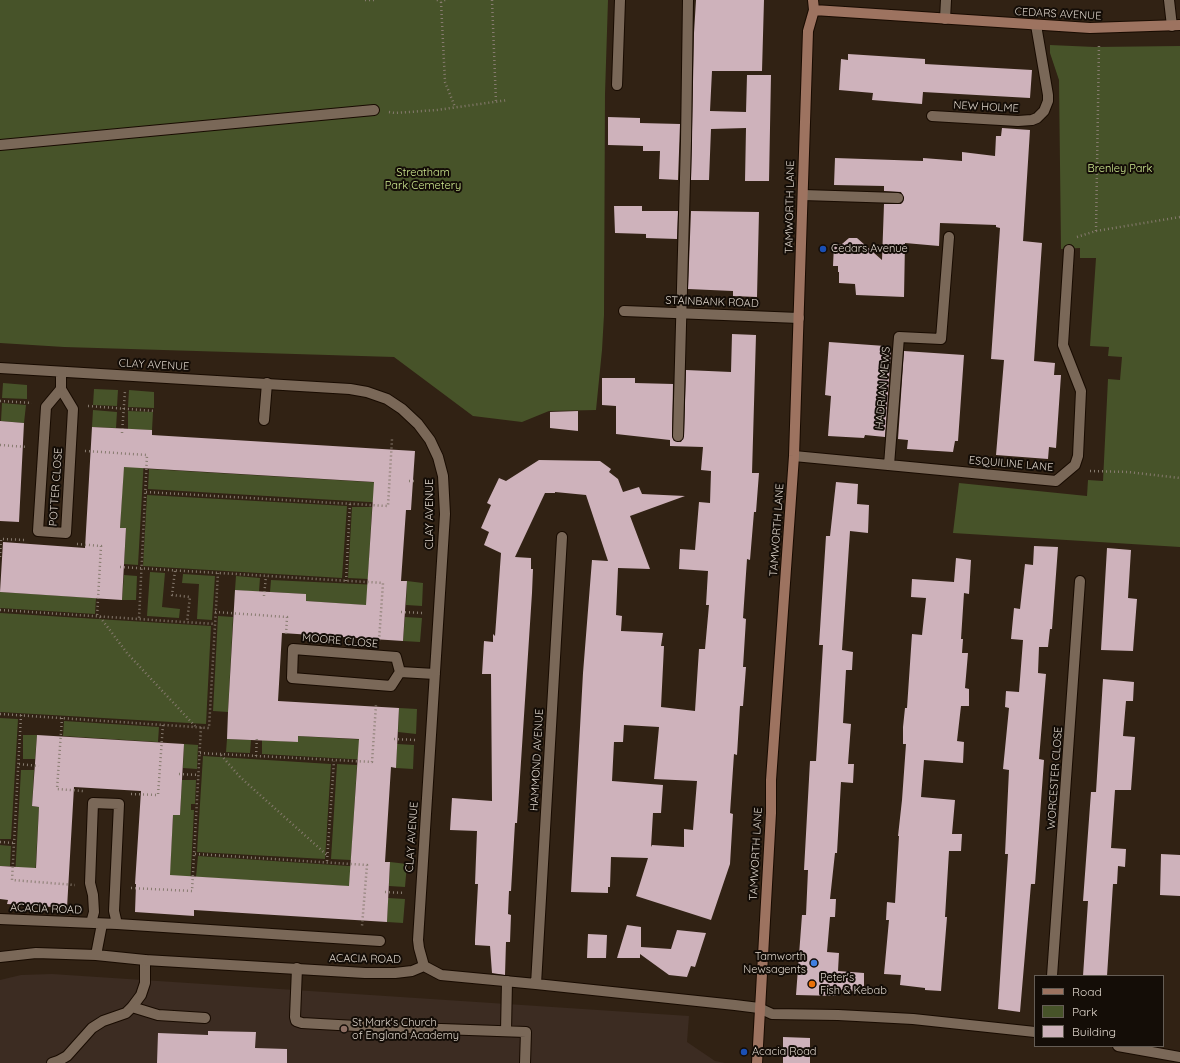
<!DOCTYPE html>
<html>
<head>
<meta charset="utf-8">
<style>
  body { margin:0 }
  #map { position:relative; width:1180px; height:1063px; overflow:hidden; background:#312214; font-family:Quicksand,sans-serif }
  canvas { display:block }
  .legend { position:absolute; left:1034px; top:975px; width:130px; height:72px; box-sizing:border-box; background:#140d07; border:1px solid #655d55; margin:0; padding:5px 7px; list-style:none; font-size:12px; color:#ded5cb }
  .legend li { display:flex; align-items:center; gap:8px; height:20px }
  .legend b { width:20px; border:1px solid #655d55 }
</style>
</head>
<body>
<div id="map">
<canvas width="1180" height="1063"></canvas>
<ul class="legend">
<li><b style="height:5px;background:#9d7360"></b>Road</li>
<li><b style="height:11px;background:#475329"></b>Park</li>
<li><b style="height:11px;background:#ceb2bb"></b>Building</li>
</ul>
</div>
<script>
const ctx = document.querySelector('canvas').getContext('2d');
ctx.lineJoin = 'round';
function fill(path, color) { ctx.fillStyle = color; ctx.fill(path, 'evenodd'); }
const poly = rows => new Path2D(rows.map(r => 'M' + r).join(''));
function trace(path, color, width, dash) { ctx.strokeStyle = color; ctx.lineWidth = width; ctx.lineCap = dash ? 'butt' : 'round'; ctx.setLineDash(dash || []); ctx.stroke(path); }
function drawText(font, color, halo, rows, align = 'center') {
  ctx.font = font + ' Quicksand,sans-serif'; ctx.lineWidth = 4; ctx.setLineDash([]); ctx.textBaseline = 'middle'; ctx.strokeStyle = halo; ctx.fillStyle = color; for (const [text, x, y, turn = 0] of rows) {
    ctx.save(); ctx.translate(x, y); ctx.rotate((+turn || 0) * Math.PI / 180); ctx.textAlign = isNaN(turn) ? turn : align; if (halo) ctx.strokeText(text, 0, 0); ctx.fillText(text, 0, 0); ctx.restore();
  }
}
fill(poly([
  [52,974,689,1016,687,1042,715,1061,725,1063,0,1063,0,980,21,975]
]), '#3c2c22');
fill(poly([
  [0,0,608,0,605,94,604,315,602,350,596,410,549,411,522,422,473,416,394,357,64,347,0,343],
  [1050,45,1095,47,1180,46,1180,547,953,533,959,483,1087,496,1088,480,1103,481,1108,379,1120,380,1122,357,1108,356,1109,347,1090,346,1096,258,1080,258,1080,248,1061,249,1059,80,1050,53],
  [3,383,27,385,27,399,2,398],
  [94,389,118,390,117,406,93,405],
  [129,390,154,392,154,408,128,407],
  [2,403,26,405,24,423,1,421],
  [93,410,117,412,116,428,92,427],
  [128,411,153,412,152,430,128,429],
  [124,457,144,458,138,565,124,564,126,529,120,528],
  [149,469,386,483,386,503,148,489],
  [147,495,347,506,342,578,143,566],
  [352,507,372,507,368,579,348,578],
  [150,572,165,573,162,607,180,609,179,618,147,616],
  [183,574,215,576,212,620,197,619,199,584,182,583],
  [124,575,137,576,136,600,122,600],
  [236,576,260,578,259,592,235,590],
  [271,580,379,585,377,606,306,601,306,594,270,592],
  [407,581,423,583,422,606,406,605],
  [0,592,96,598,95,614,0,608],
  [0,613,211,626,206,724,0,712],
  [218,616,233,617,228,712,213,711],
  [405,617,422,618,420,642,403,641],
  [399,708,417,709,416,734,398,732],
  [0,718,18,719,11,839,0,839],
  [64,721,159,727,158,742,63,736],
  [23,735,37,735,35,759,23,759],
  [298,736,369,740,368,760,262,754,262,740,298,742],
  [227,739,251,740,250,753,226,752],
  [184,744,198,745,197,769,183,768],
  [397,744,414,745,413,769,396,768],
  [203,756,331,764,325,859,197,852],
  [337,764,357,765,351,860,331,859],
  [21,770,34,770,32,806,39,807,35,878,15,877],
  [182,780,196,780,195,804,191,804,191,810,194,810,190,888,169,886,173,815,180,815],
  [0,845,11,846,10,866,0,866],
  [198,856,364,867,362,887,196,877],
  [390,862,407,864,405,887,389,886],
  [388,898,405,899,403,923,387,922]
]), '#475329');
fill(poly([
  [696,0,764,0,762,71,712,71,710,111,746,112,747,75,771,75,769,181,745,181,746,128,711,129,709,180,691,180,694,33],
  [848,54,925,59,925,64,1032,70,1030,98,923,92,922,104,872,100,873,93,839,90,841,59,848,60],
  [608,117,640,118,640,123,680,124,678,180,659,179,660,151,643,151,643,146,608,145],
  [1002,128,1030,130,1023,241,1042,243,1034,361,1055,363,1054,375,1061,375,1056,448,1049,447,1048,459,996,455,1004,360,991,359,1000,228,996,227,996,225,940,223,939,246,905,243,904,297,856,295,855,284,839,283,839,272,838,272,838,266,833,266,834,244,842,244,849,238,857,238,882,260,884,204,901,204,903,202,904,198,901,192,884,191,884,186,834,185,835,158,923,161,923,158,962,161,962,152,995,156,996,136,1001,136],
  [614,206,642,206,642,211,678,211,677,239,646,238,646,234,615,233],
  [691,211,759,212,757,297,733,296,733,291,688,289],
  [732,334,756,335,752,473,759,473,756,512,754,512,750,560,747,559,743,618,746,619,743,667,746,667,743,706,740,706,737,755,734,754,730,813,733,814,730,864,711,920,636,896,648,858,611,857,610,887,608,887,608,893,571,892,583,673,592,560,608,561,586,495,555,492,555,493,545,493,515,557,531,558,531,569,533,569,532,593,517,823,515,823,511,891,509,891,508,914,511,915,510,942,506,942,505,975,492,973,490,946,475,945,475,940,478,884,475,884,477,831,450,830,452,798,492,801,491,674,482,674,484,641,493,642,493,634,495,636,501,553,484,545,489,532,481,528,491,505,487,503,499,478,506,481,539,460,600,461,611,469,609,472,618,479,623,492,639,487,642,494,685,496,630,516,650,569,618,568,616,615,622,616,621,631,663,633,661,646,664,646,661,707,695,711,699,649,705,649,709,605,706,605,708,571,679,569,680,549,695,550,699,502,710,503,711,471,701,470,703,447,670,446,670,440,616,434,616,406,602,405,602,378,635,378,635,383,673,384,672,436,674,441,681,442,684,436,686,370,731,372],
  [624,725,659,727,654,779,697,781,693,830,684,829,684,847,652,845,651,847,653,813,661,813,663,785,612,781,614,742,623,742],
  [829,342,885,346,885,349,891,350,885,437,865,435,864,438,828,436,831,396,825,395],
  [904,351,964,355,958,441,955,441,953,452,907,449,908,440,898,439],
  [578,411,578,431,550,428,550,412],
  [0,421,24,423,19,522,0,521],
  [92,427,152,430,152,435,415,451,411,510,406,510,401,581,407,581,403,641,282,633,278,701,399,708,396,768,391,767,385,862,390,862,387,922,194,910,194,916,135,912,136,884,135,884,141,791,74,787,67,908,7,904,8,900,0,899,0,866,36,868,39,807,32,806,37,735,184,744,180,815,173,815,170,875,349,886,359,739,298,736,298,742,227,739,228,712,235,590,306,594,306,601,366,605,374,482,124,467,120,528,126,528,122,600,0,592,3,542,85,548],
  [836,482,858,484,857,504,869,505,868,533,850,531,842,650,853,652,852,670,846,670,843,723,851,724,848,764,854,764,853,783,841,782,837,853,835,853,830,899,836,899,835,917,830,917,827,952,839,953,838,971,864,973,864,992,836,990,836,996,796,995,802,915,806,915,808,870,804,870,810,761,816,761,823,645,819,645,826,536,830,536],
  [1034,546,1058,547,1052,629,1050,629,1048,647,1039,647,1038,673,1046,674,1039,759,1044,760,1035,884,1031,884,1020,1012,998,1009,1008,854,1005,854,1009,770,1003,769,1009,708,1005,707,1006,691,1019,692,1023,640,1011,639,1014,608,1020,609,1025,564,1033,565],
  [1107,548,1131,550,1128,598,1137,599,1133,651,1101,650],
  [956,558,971,560,969,594,964,593,961,639,963,639,962,653,968,653,965,688,969,689,969,706,961,706,957,741,964,742,963,763,924,760,921,797,955,800,952,834,962,834,961,851,949,851,945,917,947,917,941,991,925,990,925,988,900,985,901,975,884,974,889,920,886,920,887,902,895,903,899,836,898,836,902,800,906,744,903,744,903,727,905,708,907,708,912,634,922,635,926,598,911,597,912,579,954,582],
  [1103,679,1134,682,1133,701,1126,701,1123,736,1135,737,1131,790,1115,790,1111,848,1126,849,1125,867,1118,866,1117,884,1113,884,1107,976,1083,976,1088,901,1083,901,1091,792,1096,792],
  [1161,854,1180,855,1180,896,1160,895],
  [627,925,641,927,641,947,671,949,677,930,706,933,695,967,691,966,687,977,669,975,640,954,640,958,617,958],
  [588,934,607,935,606,958,587,958],
  [208,1031,256,1032,255,1048,287,1049,287,1063,157,1063,158,1033,208,1035],
  [783,1037,810,1038,810,1063,783,1063]
]), '#ceb2bb');
const lane = poly([
  [945,19,946,0],
  [617,85,620,0],
  [0,145,374,110],
  [803,195,898,198],
  [264,420,267,383],
  [678,436,686,141,688,0],
  [297,968,295,1017,296,1021,302,1023,356,1026,526,1032,525,1063],
  [132,1007,158,1015,205,1018],
  [506,1031,507,981],
  [52,1063,58,1061,67,1056,92,1028,103,1021,126,1013,132,1007,141,995,145,983,145,960]
]);
const street = poly([
  [1169,0,1172,26],
  [932,116,1018,121,1032,120,1037,118,1044,111,1048,101,1048,95,1036,25],
  [624,311,799,318],
  [0,368,350,389,367,392,387,399,402,409,418,424,430,440,438,457,443,476,445,514,418,940,419,948,424,966],
  [61,372,61,389,46,407,38,531,66,533,73,409,61,389],
  [794,456,1056,481,1075,465,1078,456,1081,391,1063,345,1069,250],
  [889,465,899,337,941,339,949,237],
  [400,672,391,686,292,678,293,649,396,657,400,672,435,674],
  [0,919,117,924,380,941],
  [91,923,94,912,93,895,90,883,93,803,119,804,114,911,117,924],
  [96,955,102,924],
  [0,957,36,953,96,955,145,960,365,973,395,973,412,971,424,966,441,975,536,984,735,1005,759,1008,772,1014,838,1015,913,1019,1035,1032],
  [1052,976,1080,581],
  [536,984,562,537],
  [1118,1046,1180,1057]
]);
const secondary = poly([
  [814,10,1090,28,1180,25],
  [757,1063,771,813,771,780,794,456,808,31,814,10,813,0]
]);
trace(lane, '#180b01', 12);
trace(street, '#180b01', 12);
trace(secondary, '#180b01', 12);
trace(poly([
  [365,0,377,0],
  [437,0,441,2,445,0],
  [492,0,496,102],
  [441,2,445,82,455,107],
  [389,112,395,113,437,110,508,100],
  [1096,231,1099,43],
  [1077,237,1096,231,1180,217],
  [0,401,32,403],
  [88,406,155,411],
  [122,433,125,391],
  [0,445,27,447],
  [85,451,147,455,139,619],
  [1090,471,1128,472,1180,478],
  [409,481,417,481],
  [146,492,388,506,392,439],
  [77,544,101,546,97,617],
  [0,557,1,539,25,540],
  [120,567,383,583,379,641],
  [175,571,172,595,190,597,187,622],
  [346,581,350,503],
  [264,596,266,576],
  [0,610,215,624],
  [215,612,287,617,286,635],
  [401,612,423,613],
  [100,617,127,653,195,726],
  [0,714,209,728,218,573],
  [21,715,12,880,75,885],
  [62,718,57,789,83,791],
  [394,739,415,740],
  [200,753,372,762,376,705],
  [221,755,240,777,328,856],
  [256,756,257,736],
  [19,764,39,766],
  [179,774,199,775],
  [131,794,158,795,163,724],
  [0,842,14,843],
  [195,854,367,865,362,926],
  [327,861,334,761],
  [131,888,192,891,201,727],
  [385,892,405,893]
]), '#877b6f', 2.5, [1, 3]);
trace(lane, '#7a6858', 10);
trace(street, '#7a6858', 10);
trace(secondary, '#9d7360', 10);
for (const [x, y, r, color] of [
  [823,249,4,"#1a4fb4"],
  [814,963,4,"#3f7fe0"],
  [812,984,4,"#e8710a"],
  [344,1029,4,"#8d6e63"],
  [744,1052,4,"#1a4fb4"]
]) { const dot = new Path2D(); dot.arc(x, y, r, 0, 2 * Math.PI); ctx.fillStyle = color; ctx.fill(dot); trace(dot, '#140d07', 1.5); }
drawText('11px', '#ded5cb', '#140d07', [
  ["CEDARS AVENUE",1058,14,3],
  ["NEW HOLME",986,107,3],
  ["TAMWORTH LANE",790,207,-89],
  ["STAINBANK ROAD",712,302,2],
  ["CLAY AVENUE",154,365,3],
  ["HADRIAN MEWS",883,388,-85],
  ["ESQUILINE LANE",1011,464,5],
  ["POTTER CLOSE",56,487,-86],
  ["CLAY AVENUE",430,514,-90],
  ["TAMWORTH LANE",777,530,-86],
  ["MOORE CLOSE",340,641,5],
  ["HAMMOND AVENUE",537,760,-87],
  ["WORCESTER CLOSE",1055,778,-86],
  ["CLAY AVENUE",412,837,-86],
  ["TAMWORTH LANE",756,854,-87],
  ["ACACIA ROAD",46,909,2],
  ["ACACIA ROAD",365,959,1]
]);
drawText('11px', '#cee990', '#140d07', [
  ["Brenley Park",1120,169],
  ["Streatham",423,173],
  ["Park Cemetery",423,186]
]);
drawText('11px', '#ded5cb', '#140d07', [
  ["Cedars Avenue",831,249],
  ["Tamworth",806,957,"right"],
  ["Newsagents",806,970,"right"],
  ["Peter's",820,978],
  ["Fish & Kebab",820,991],
  ["St Mark's Church",352,1023],
  ["of England Academy",352,1036],
  ["Acacia Road",752,1052]
], 'left');
</script>
</body>
</html>
